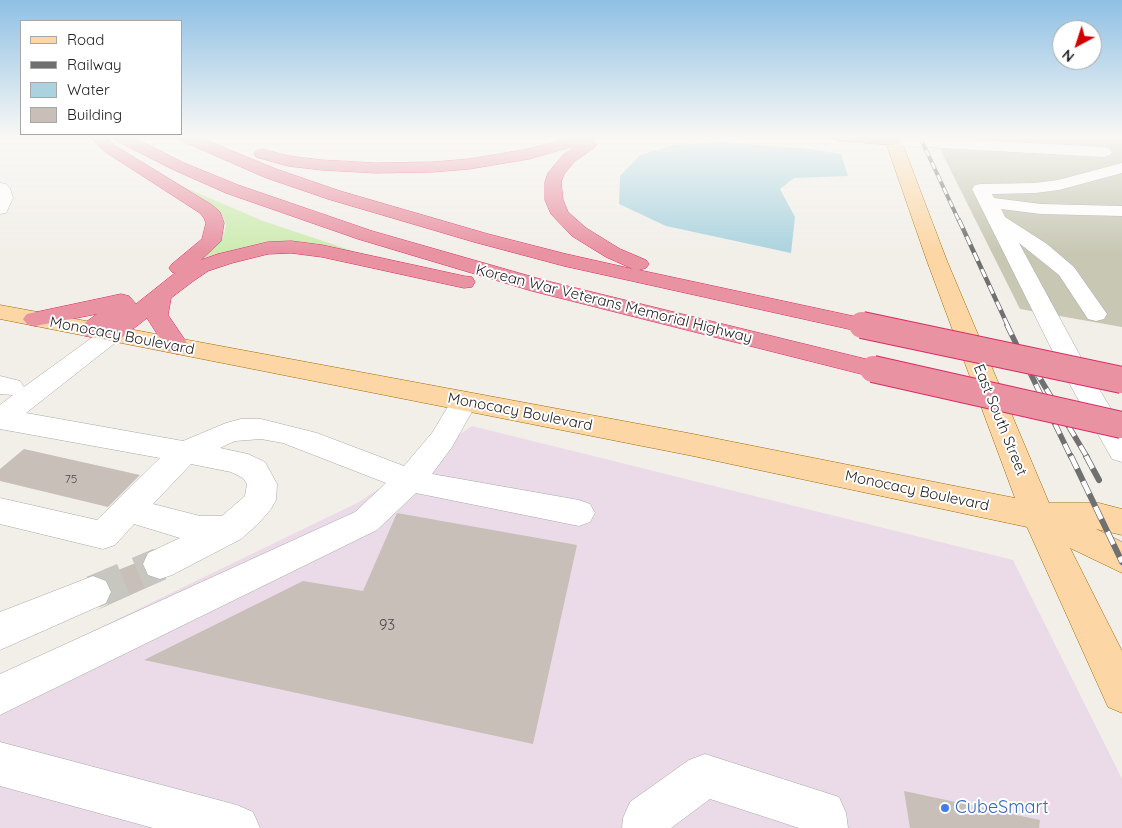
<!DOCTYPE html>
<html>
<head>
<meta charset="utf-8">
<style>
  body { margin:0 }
  #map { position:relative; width:1122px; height:828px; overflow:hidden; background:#f2efe9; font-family:Quicksand,sans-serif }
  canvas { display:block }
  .legend { position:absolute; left:20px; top:20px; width:162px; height:115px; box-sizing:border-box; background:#fff; border:1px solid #a7a7a7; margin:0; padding:6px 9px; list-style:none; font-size:15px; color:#222 }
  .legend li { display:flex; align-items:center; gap:10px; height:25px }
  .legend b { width:25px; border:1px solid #a7a7a7 }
  .north { position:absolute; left:1052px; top:20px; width:50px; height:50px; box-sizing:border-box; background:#fff; border:1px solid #a7a7a7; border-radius:50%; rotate:220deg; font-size:14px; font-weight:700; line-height:20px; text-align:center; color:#222 }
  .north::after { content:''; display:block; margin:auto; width:18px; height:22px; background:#d40000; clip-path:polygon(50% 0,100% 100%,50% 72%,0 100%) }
</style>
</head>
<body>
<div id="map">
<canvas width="1122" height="828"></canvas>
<ul class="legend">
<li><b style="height:6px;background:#fcd6a4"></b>Road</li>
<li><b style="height:6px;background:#707070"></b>Railway</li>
<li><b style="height:14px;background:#aad3df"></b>Water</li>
<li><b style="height:14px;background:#c7bfb8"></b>Building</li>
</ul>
<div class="north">N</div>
</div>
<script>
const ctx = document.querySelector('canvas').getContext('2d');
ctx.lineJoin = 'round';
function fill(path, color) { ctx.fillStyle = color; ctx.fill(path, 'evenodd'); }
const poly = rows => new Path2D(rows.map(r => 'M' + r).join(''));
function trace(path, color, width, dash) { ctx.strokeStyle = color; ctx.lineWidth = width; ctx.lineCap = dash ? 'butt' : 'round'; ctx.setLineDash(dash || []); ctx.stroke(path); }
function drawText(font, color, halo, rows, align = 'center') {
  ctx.font = font + ' Quicksand,sans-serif'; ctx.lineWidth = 4; ctx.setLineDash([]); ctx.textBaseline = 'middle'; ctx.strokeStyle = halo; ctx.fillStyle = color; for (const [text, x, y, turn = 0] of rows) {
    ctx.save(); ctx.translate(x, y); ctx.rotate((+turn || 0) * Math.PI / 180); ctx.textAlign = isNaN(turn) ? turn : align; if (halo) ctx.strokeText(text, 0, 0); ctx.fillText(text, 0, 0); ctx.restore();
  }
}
fill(poly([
  [472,426,1013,560,1122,779,1122,828,0,828,0,676,359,502]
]), '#ebdbe8');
fill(poly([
  [934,137,1122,137,1122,327,1020,309]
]), '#c7c7b4');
fill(poly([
  [184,187,263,221,368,256,295,243,195,265,216,245,224,235,226,224,221,214,211,204]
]), '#cdebb0');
fill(poly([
  [723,142,811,149,841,154,848,176,794,178,780,189,795,217,791,253,666,226,619,204,620,176,640,155,674,145]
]), '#aad3df');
fill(poly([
  [24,449,140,475,108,507,0,481,0,469],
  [397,513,577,545,533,744,144,660,303,581,363,591],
  [143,560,141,565,146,576,159,581,164,580,95,611,108,604,113,593,108,580,101,577],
  [904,791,1040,820,1039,828,910,828]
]), '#c7bfb8');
trace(poly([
  [93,592,160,564]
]), '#c8c6c1', 33, [33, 16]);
const minor = poly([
  [885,137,922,137,1104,147,1110,149,1112,152,1110,155,1104,157,922,147,893,145,888,143,885,137],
  [1122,163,1122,173,1059,190,1035,193,992,194,994,198,1041,204,1122,206,1122,216,1041,214,1001,209,1005,217,1047,244,1074,267,1107,314,1104,319,1096,321,1088,319,1059,275,1019,243,1090,374,1122,427,1122,462,1112,459,1064,374,972,189,975,185,981,184,1035,183,1058,180,1122,163],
  [0,183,6,184,10,188,13,198,6,213,0,214,0,183],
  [112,327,120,329,124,334,120,339,26,413,183,441,226,423,241,419,261,419,317,433,404,466,432,433,455,395,465,392,475,395,478,401,452,447,432,474,579,500,590,504,595,513,590,522,579,526,416,493,377,530,0,715,0,674,355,512,386,483,283,443,261,439,235,441,220,448,248,454,265,462,277,484,276,500,271,509,258,524,241,539,172,575,160,579,148,575,143,564,148,553,180,538,134,524,115,545,103,549,0,524,0,498,97,520,160,458,0,429,0,405,13,395,0,394,0,376,20,381,24,387,104,329,112,327],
  [191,464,231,472,243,478,247,484,245,496,222,516,200,516,153,504,191,464],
  [93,576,106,581,111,592,106,603,0,650,0,612,93,576],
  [0,742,237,805,253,812,260,828,153,828,0,786,0,742],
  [705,754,839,797,846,813,848,828,799,828,710,799,671,828,622,828,623,818,630,802,689,760,705,754]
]);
const major = poly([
  [887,137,899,137,901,140,947,261,1049,503,1099,503,1122,509,1122,535,1096,529,1122,542,1122,573,1070,548,1122,651,1122,713,1108,707,1027,527,693,456,0,319,0,305,693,434,1015,498,927,261,885,140,887,137]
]);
const highway = poly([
  [90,137,106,137,114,145,212,205,220,212,224,223,221,241,201,260,218,254,268,242,291,241,322,245,464,276,472,277,475,282,472,287,464,288,322,257,291,253,268,254,232,263,208,271,192,282,171,298,168,315,189,346,186,351,177,354,168,351,147,318,120,339,112,341,104,339,100,334,90,337,82,335,78,330,82,325,97,314,35,326,27,324,23,319,27,314,121,294,129,296,136,304,175,273,172,272,169,268,172,264,202,239,206,223,204,218,200,213,104,151,90,137],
  [113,137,133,137,184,163,238,185,372,231,547,281,882,363,886,369,882,375,873,377,532,291,358,239,226,193,172,169,115,140,113,137],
  [178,137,199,137,276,169,340,191,488,234,566,254,633,269,606,257,572,236,551,214,545,200,545,182,548,173,563,155,578,145,529,159,469,169,433,172,376,173,322,170,288,166,256,157,254,154,256,151,262,149,289,156,322,160,376,163,433,162,469,159,528,149,572,137,598,137,592,141,597,145,594,148,575,161,564,174,561,182,563,200,568,212,586,228,620,249,646,260,649,264,646,268,639,270,862,318,870,320,874,325,870,330,862,332,564,266,474,242,328,199,264,177,180,140,178,137],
  [831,137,899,137,901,140,898,143,893,145,838,141,831,137]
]);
trace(minor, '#a9a9a9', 1);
trace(major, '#a06b00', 1);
trace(highway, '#dc2a67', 1);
fill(minor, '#fff');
fill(major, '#fcd6a4');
fill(highway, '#e892a2');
const railFar3 = poly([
  [920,137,959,221]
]);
const railFar2 = poly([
  [959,220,1008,326]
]);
const railFar1 = poly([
  [1007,325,1071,457],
  [1035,370,1087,457]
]);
const rail = poly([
  [1071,456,1122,562],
  [1086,456,1099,480]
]);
trace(railFar3, '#707070', 4);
trace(railFar2, '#707070', 4.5);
trace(railFar1, '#707070', 5.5);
trace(rail, '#707070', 6);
trace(railFar3, '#fff', 2.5, [7]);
trace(railFar2, '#fff', 3, [9]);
trace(railFar1, '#fff', 4, [11]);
trace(rail, '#fff', 4.5, [14]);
const highwayBridgeFar1 = poly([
  [862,325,867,326]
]);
const highwayBridge = poly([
  [862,325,1122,380],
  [873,369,1122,425]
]);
trace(highwayBridgeFar1, '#dc2a67', 22, []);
trace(highwayBridge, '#dc2a67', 28, []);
trace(highwayBridgeFar1, '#e892a2', 21);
trace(highwayBridge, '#e892a2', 26);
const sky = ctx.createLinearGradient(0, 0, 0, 253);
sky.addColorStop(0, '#8fc0e4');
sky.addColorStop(0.54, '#f9f8f5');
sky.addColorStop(1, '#f9f8f500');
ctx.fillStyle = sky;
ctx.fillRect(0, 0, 1122, 253);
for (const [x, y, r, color] of [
  [945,808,5,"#3f7fe0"]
]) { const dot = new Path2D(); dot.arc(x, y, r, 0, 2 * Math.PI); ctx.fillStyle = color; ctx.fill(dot); trace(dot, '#fff', 2); }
drawText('12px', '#4b4948', null, [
  ["75",71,479]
]);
drawText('15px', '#222', '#fff', [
  ["Korean War Veterans Memorial Highway",614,304,14],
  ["Monocacy Boulevard",122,336,11],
  ["Monocacy Boulevard",520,412,11],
  ["East South Street",1000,420,68],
  ["Monocacy Boulevard",917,491,12]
]);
drawText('15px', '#4b4948', null, [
  ["93",387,625]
]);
drawText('18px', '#366cbe', '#fff', [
  ["CubeSmart",955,808]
], 'left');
</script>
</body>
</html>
